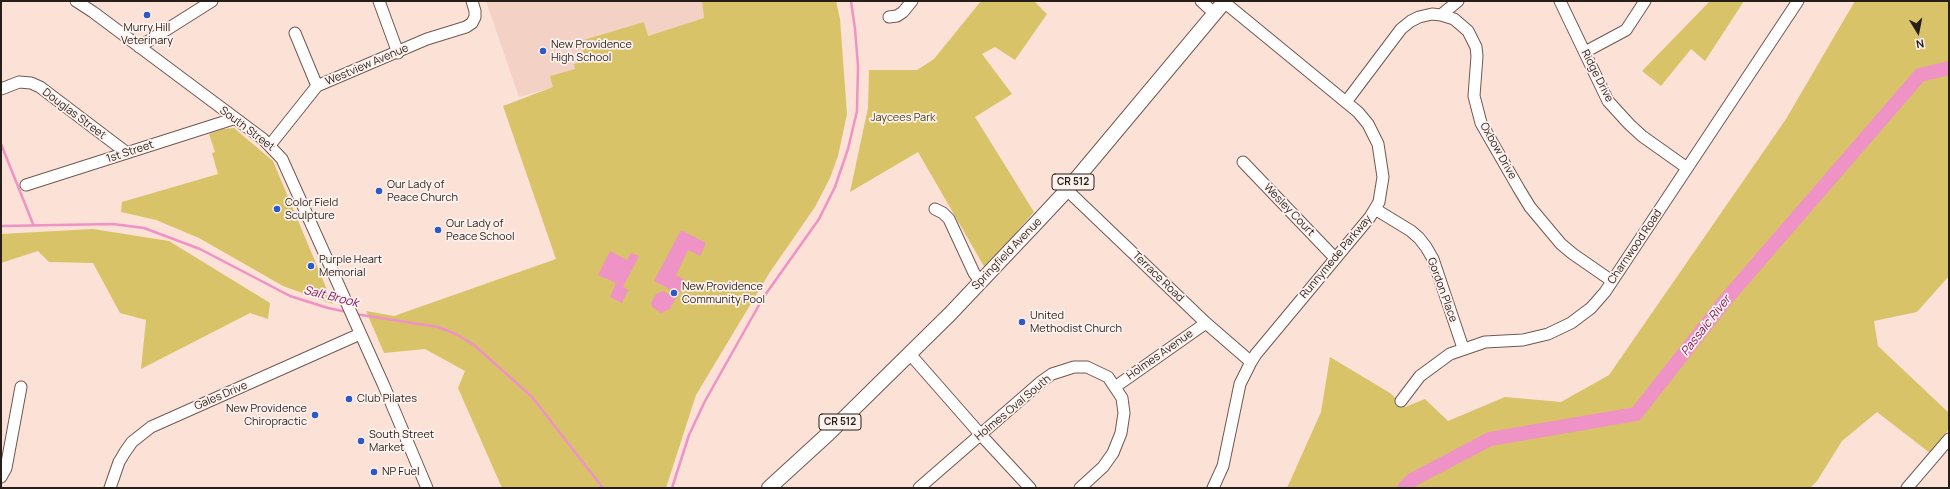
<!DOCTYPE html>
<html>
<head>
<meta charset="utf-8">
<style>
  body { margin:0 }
  #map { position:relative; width:1950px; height:489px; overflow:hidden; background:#fce1d7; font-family:Manrope,sans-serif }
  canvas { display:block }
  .frame { position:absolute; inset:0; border:2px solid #271e1a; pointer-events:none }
  .north { position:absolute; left:1898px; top:12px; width:40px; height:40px; -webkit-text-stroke:3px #fdf2ee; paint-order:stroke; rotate:170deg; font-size:11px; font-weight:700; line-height:16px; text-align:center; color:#271e1a }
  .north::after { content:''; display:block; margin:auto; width:14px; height:18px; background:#271e1a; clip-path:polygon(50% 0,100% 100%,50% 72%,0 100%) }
</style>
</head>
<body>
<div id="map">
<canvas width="1950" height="489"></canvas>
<div class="frame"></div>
<div class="north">N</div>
</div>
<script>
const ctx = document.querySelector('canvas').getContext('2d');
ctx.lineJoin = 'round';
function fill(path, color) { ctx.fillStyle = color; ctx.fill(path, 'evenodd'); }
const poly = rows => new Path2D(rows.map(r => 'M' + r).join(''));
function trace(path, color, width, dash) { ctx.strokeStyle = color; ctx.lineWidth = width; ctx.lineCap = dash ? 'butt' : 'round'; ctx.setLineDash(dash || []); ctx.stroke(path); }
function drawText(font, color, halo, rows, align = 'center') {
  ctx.font = font + ' Manrope,sans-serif'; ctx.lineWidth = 3.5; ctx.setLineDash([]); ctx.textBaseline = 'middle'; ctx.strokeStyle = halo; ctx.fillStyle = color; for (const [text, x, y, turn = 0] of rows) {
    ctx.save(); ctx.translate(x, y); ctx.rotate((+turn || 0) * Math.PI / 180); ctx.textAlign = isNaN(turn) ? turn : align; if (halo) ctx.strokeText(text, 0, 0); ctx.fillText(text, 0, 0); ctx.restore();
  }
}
fill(poly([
  [486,1,702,1,704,18,648,36,644,22,581,42,587,61,576,69,551,76,554,87,519,97]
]), '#f3d1c5');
fill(poly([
  [702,1,836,1,840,19,847,114,838,156,830,178,815,207,770,272,696,395,666,488,502,488,458,388,465,371,425,349,384,353,366,311,394,316,556,259,503,106,553,87,550,76,575,69,574,64,586,61,580,41,644,22,648,36,704,18],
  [981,1,1034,1,1047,14,1015,60,995,47,982,54,1012,94,975,117,1034,212,985,268,918,152,850,192,868,108,869,70,917,70,934,59],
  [1710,1,1744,1,1705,61,1691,49,1661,86,1642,71],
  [1855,1,1949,1,1949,276,1917,312,1874,321,1878,346,1949,413,1949,429,1930,453,1877,412,1842,441,1817,481,1810,488,1287,488,1321,412,1330,357,1390,393,1405,407,1425,399,1448,421,1505,397,1561,402,1609,375,1786,119],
  [234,128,273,161,333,304,283,286,199,238,156,220,121,212,122,202,218,174,212,153,215,152,209,134,223,129],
  [93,229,169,241,270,303,268,319,250,313,141,369,146,320,120,313,93,263,49,262,38,251,1,263,1,234]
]), '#d9c368');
fill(poly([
  [681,230,706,243,700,256,688,250,676,275,685,280,670,309,661,313,652,307,651,303,656,294,663,291,672,296,675,292,654,281],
  [610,251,627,260,631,253,639,256,623,287,628,290,622,303,610,297,616,283,598,275]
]), '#ef92c5');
trace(poly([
  [1,144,33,224],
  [1,226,113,224,144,228,200,249,290,296,328,308,347,312],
  [355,314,438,327,456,334,474,345,532,397,603,488],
  [672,488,689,435,705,401,763,298,819,219,835,187,848,149,857,111,858,66,855,29,851,1]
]), '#ef92c5', 2.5);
trace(poly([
  [1404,488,1412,480,1490,439,1636,414,1728,297,1920,75,1949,68]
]), '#ef92c5', 14);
const minor = poly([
  [76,1,93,12,263,139,282,159,384,386,427,488],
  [379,1,398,53],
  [1201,1,1214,13],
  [1560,1,1608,101,1629,124,1642,136,1687,168],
  [1441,15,1458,1],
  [889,17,897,16,903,12,912,1],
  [295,33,317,86],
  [139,47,212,1],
  [1585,52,1626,30,1645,1],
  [1,89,19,82,31,83,40,87,127,153],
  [1346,102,1401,29,1411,21,1419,17,1432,14,1441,15,1454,19,1468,31,1476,47,1477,56,1474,96,1481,123,1519,189,1530,207,1561,244,1573,254,1612,281],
  [270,145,317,86,427,39,466,27,472,23,475,17,475,11,472,1],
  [1243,162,1335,258],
  [26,185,233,119],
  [1067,190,1206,323,1251,362],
  [935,209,943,213,949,219,974,273,980,281],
  [1375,209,1411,231,1419,238,1426,247,1433,259,1463,348],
  [909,353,981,435,1030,488],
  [1115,387,1206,323],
  [1401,401,1420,376,1450,354,1485,342,1523,340,1548,334,1571,323,1591,308,1605,292,1798,1],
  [1,477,6,468,21,387],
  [110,488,119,462,125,452,132,442,151,427,360,334],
  [919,488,1042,381,1052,374,1074,367,1087,367,1108,377,1122,398,1124,413,1121,433,1113,453,1103,467,1080,488],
  [1213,488,1223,466,1240,384,1251,362,1256,354,1370,217,1379,202,1383,177,1378,144,1368,124,1358,112,1224,2],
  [1907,488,1949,439]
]);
const major = poly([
  [769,488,828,434,950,314,1039,220,1067,190,1225,1]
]);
trace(minor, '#6f5951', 13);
trace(major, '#6f5951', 16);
trace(minor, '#fff', 11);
trace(major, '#fff', 14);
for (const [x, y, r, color] of [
  [147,15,4,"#2c59c8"],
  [543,51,4,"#2c59c8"],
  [379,191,4,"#2c59c8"],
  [277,209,4,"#2c59c8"],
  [438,230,4,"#2c59c8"],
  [311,266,4,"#2c59c8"],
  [674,293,4,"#2c59c8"],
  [1022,322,4,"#2c59c8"],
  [349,399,4,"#2c59c8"],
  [315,415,4,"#2c59c8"],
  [361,441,4,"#2c59c8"],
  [374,472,4,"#2c59c8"]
]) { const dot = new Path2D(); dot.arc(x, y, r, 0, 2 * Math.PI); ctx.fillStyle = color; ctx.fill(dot); trace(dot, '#fdf2ee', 1.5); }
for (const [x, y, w] of [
  [1073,182,42],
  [840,422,42]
]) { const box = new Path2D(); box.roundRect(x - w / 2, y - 8, w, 16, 3); ctx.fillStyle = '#fdf2ee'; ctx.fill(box); trace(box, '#271e1a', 1); }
drawText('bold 10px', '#271e1a', null, [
  ["CR 512",1073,182],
  ["CR 512",840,422]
]);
drawText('11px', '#271e1a', '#fdf2ee', [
  ["Murry Hill",147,28,"center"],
  ["Veterinary",147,41,"center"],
  ["New Providence",551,45],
  ["High School",551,58],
  ["Our Lady of",387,185],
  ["Peace Church",387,198],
  ["Color Field",285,203],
  ["Sculpture",285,216],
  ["Our Lady of",446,224],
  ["Peace School",446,237],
  ["Purple Heart",319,260],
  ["Memorial",319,273],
  ["New Providence",682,287],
  ["Community Pool",682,300],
  ["United",1030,316],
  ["Methodist Church",1030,329],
  ["Club Pilates",357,399],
  ["New Providence",307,409,"right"],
  ["Chiropractic",307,422,"right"],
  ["South Street",369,435],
  ["Market",369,448],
  ["NP Fuel",382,472]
], 'left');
drawText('11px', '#271e1a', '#fdf2ee', [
  ["Westview Avenue",367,65,-23],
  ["Ridge Drive",1597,76,63],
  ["Douglas Street",74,114,37],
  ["South Street",247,129,37],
  ["Oxbow Drive",1498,151,61],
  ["1st Street",130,152,-18],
  ["Wesley Court",1289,210,46],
  ["Charnwood Road",1635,247,-56],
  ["Springfield Avenue",1007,254,-46],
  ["Runnymede Parkway",1336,257,-50],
  ["Terrace Road",1158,277,44],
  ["Gordon Place",1442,290,70],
  ["Holmes Avenue",1160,355,-35],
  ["Gales Drive",221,396,-23],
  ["Holmes Oval South",1013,408,-40]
]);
drawText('11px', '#4d4317', '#fdf2ee', [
  ["Jaycees Park",903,118]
]);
drawText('italic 12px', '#82165d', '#fdf2ee', [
  ["Salt Brook",331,297,14],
  ["Passaic River",1706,326,-52]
]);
</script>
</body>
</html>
